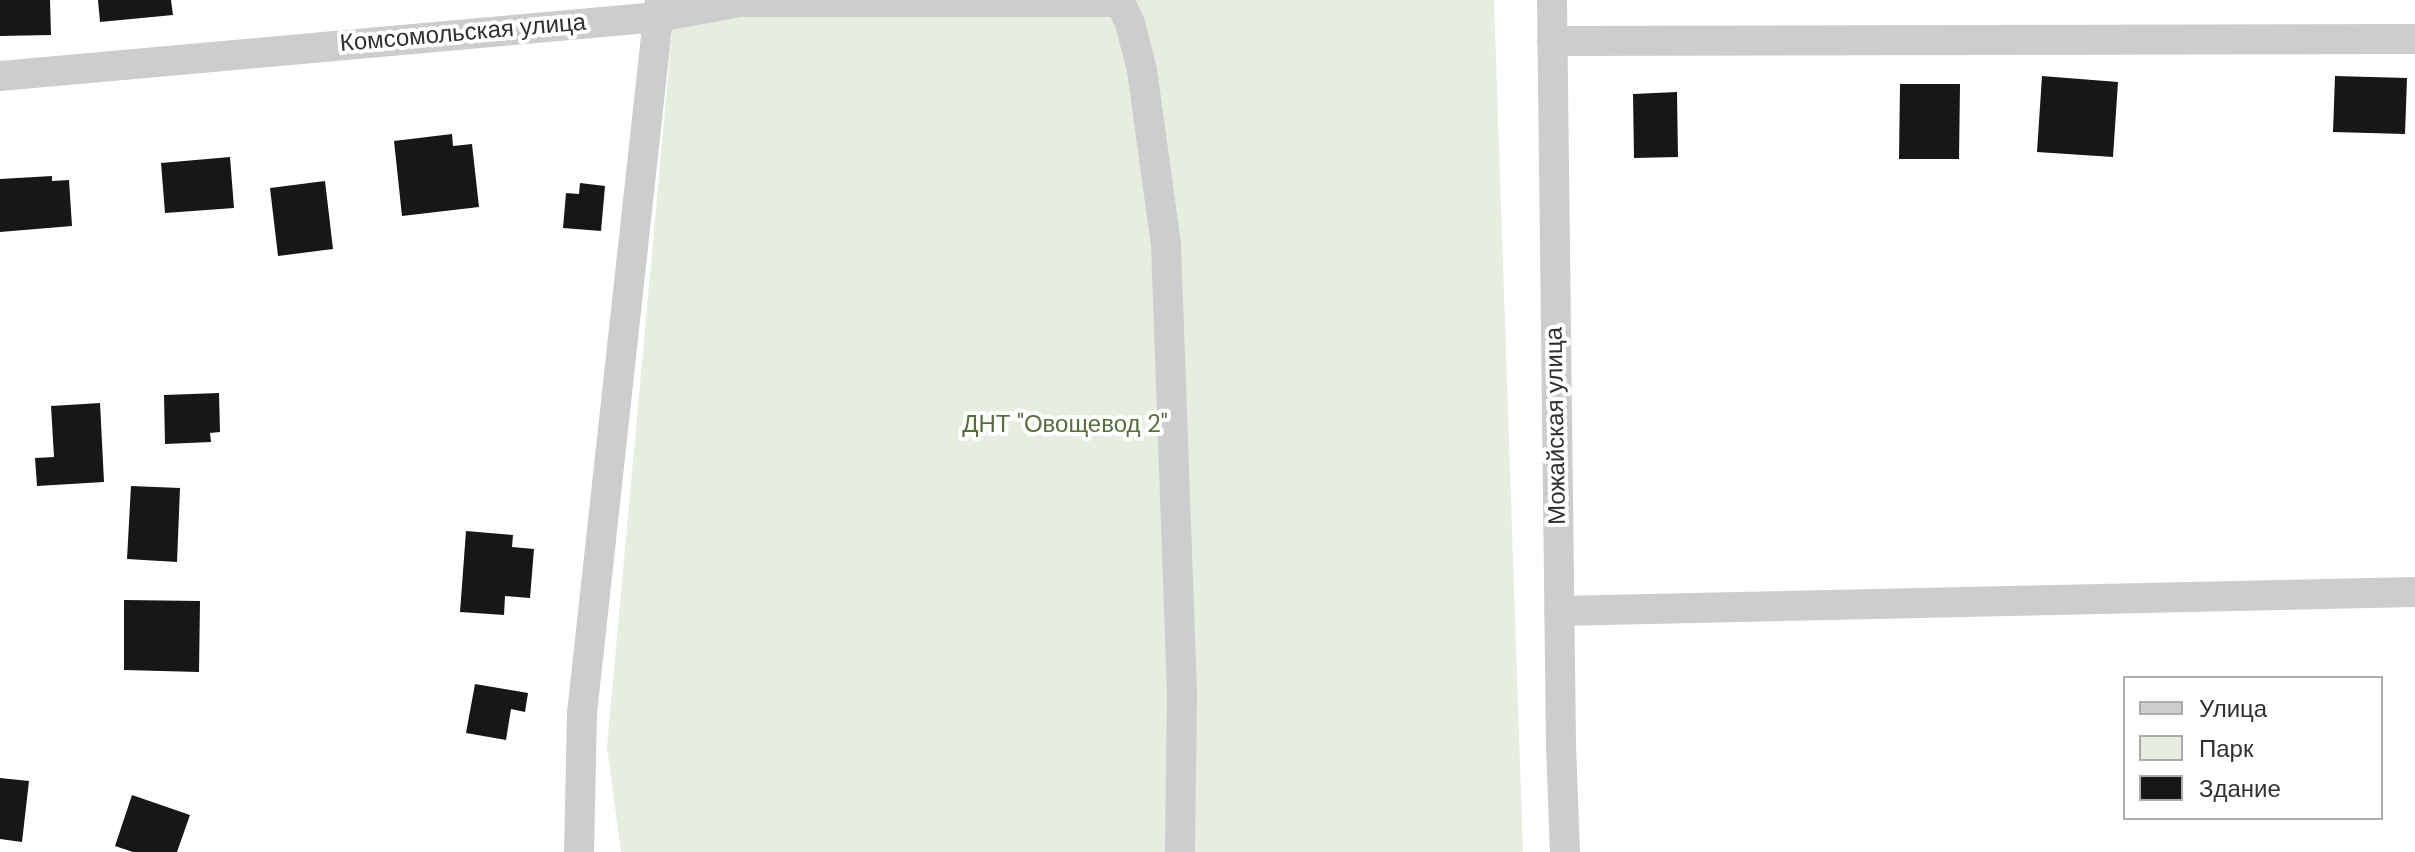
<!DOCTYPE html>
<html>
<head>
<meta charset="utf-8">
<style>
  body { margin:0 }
  #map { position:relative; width:2415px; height:852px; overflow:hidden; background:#fff; font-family:"DM Sans",sans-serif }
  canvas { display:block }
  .legend { position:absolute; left:2123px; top:676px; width:260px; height:144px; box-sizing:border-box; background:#fff; border:2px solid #acacac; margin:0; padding:10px 14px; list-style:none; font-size:24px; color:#303030 }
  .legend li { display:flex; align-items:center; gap:16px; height:40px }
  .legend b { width:40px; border:2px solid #acacac }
</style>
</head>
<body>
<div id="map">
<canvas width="2415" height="852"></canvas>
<ul class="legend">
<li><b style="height:10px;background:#cdcdcd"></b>Улица</li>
<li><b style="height:22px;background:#e7eddf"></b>Парк</li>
<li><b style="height:22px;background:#171717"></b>Здание</li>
</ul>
</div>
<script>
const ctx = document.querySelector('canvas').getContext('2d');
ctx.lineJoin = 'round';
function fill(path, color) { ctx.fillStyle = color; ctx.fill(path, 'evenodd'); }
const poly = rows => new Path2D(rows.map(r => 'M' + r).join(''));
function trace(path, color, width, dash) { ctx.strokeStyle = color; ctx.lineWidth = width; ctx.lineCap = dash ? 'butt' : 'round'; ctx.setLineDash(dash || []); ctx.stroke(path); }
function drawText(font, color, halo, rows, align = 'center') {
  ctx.font = font + ' "DM Sans",sans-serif'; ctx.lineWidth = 8; ctx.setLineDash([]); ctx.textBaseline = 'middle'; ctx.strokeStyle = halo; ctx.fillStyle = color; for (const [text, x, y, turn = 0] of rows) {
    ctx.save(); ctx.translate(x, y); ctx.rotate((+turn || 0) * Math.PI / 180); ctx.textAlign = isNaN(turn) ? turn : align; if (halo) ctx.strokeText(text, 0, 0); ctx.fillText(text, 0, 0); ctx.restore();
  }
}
fill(poly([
  [675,0,1494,0,1523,852,621,852,607,747]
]), '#e7eddf');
fill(poly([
  [0,0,50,0,51,35,0,36],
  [98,0,171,0,173,15,100,22],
  [2042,76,2118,82,2113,157,2037,152],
  [2335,76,2407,78,2405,134,2333,132],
  [1900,84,1960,84,1959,159,1899,159],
  [1677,92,1678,157,1634,158,1633,94],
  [452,134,453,146,472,144,479,207,402,216,394,141],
  [230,157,234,208,165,213,161,163],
  [52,176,52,181,69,180,72,226,0,232,0,179],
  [325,181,333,249,278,256,270,188],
  [580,183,605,186,601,231,563,228,566,193,579,194],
  [219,393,220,432,210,433,211,442,165,444,164,395],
  [100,403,104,482,37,486,35,458,54,457,51,406],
  [131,486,180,488,177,562,127,559],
  [466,531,513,535,512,547,534,549,530,598,505,596,504,615,460,612],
  [124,600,200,601,199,672,124,670],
  [475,684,528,693,525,712,511,709,506,740,466,733],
  [0,778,29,781,22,842,0,839],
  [132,795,190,815,177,852,133,852,115,846]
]), '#171717');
trace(poly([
  [1119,0,1130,23,1142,70,1166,245,1182,693,1180,852],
  [1552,0,1561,745,1565,852],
  [1552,41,2415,39],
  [0,76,658,17,740,2,1119,2],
  [1559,611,2415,592],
  [579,852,582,713,660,0]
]), '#cdcdcd', 30);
drawText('24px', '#303030', '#fff', [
  ["Комсомольская улица",463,34,-5],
  ["Можайская улица",1557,426,-91]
]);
drawText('24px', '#566d3d', '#fff', [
  ["ДНТ \"Овощевод 2\"",1065,426]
]);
</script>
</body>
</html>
